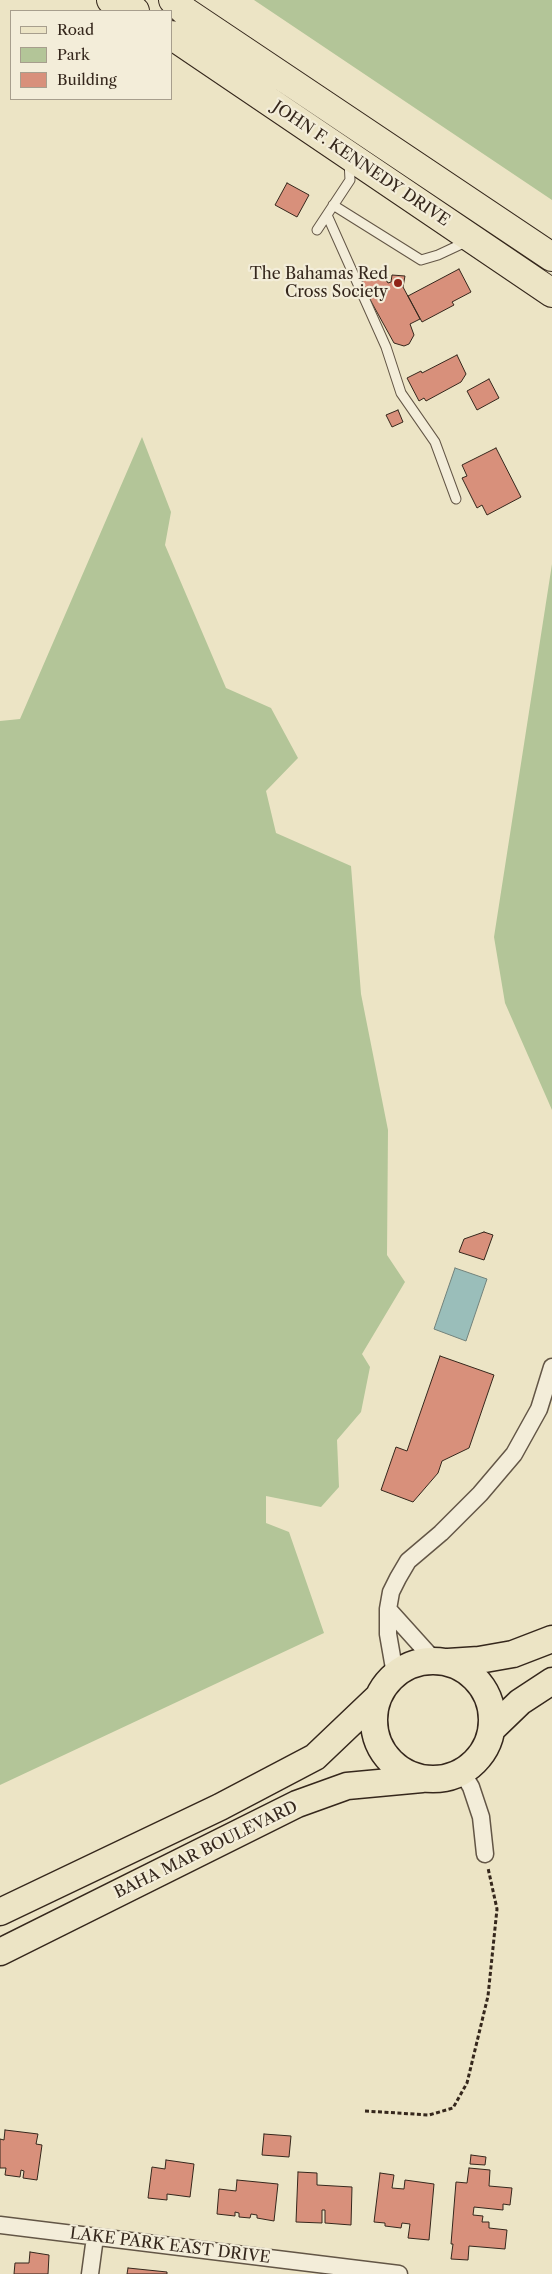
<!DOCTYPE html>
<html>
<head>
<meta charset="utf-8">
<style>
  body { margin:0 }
  #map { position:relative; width:552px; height:2274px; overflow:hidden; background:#ece4c5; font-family:"Libre Caslon Text",serif }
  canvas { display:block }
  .legend { position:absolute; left:10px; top:10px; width:162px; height:90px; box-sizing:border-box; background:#f3edd9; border:1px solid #a79e8d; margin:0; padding:6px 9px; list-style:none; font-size:15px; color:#35271c }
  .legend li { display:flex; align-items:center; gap:10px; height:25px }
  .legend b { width:25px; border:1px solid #a79e8d }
</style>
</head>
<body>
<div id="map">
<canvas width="552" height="2274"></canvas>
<ul class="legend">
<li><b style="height:6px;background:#ece4c5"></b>Road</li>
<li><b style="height:14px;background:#b3c598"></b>Park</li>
<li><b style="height:14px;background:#d8907b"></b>Building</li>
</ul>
</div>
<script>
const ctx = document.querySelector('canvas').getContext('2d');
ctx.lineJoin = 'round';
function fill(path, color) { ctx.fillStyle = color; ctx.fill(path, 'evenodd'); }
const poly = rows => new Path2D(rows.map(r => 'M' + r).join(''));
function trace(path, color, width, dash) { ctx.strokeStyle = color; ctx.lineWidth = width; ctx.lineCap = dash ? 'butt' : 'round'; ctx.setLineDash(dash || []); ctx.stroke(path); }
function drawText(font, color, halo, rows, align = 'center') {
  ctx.font = font + ' "Libre Caslon Text",serif'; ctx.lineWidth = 4.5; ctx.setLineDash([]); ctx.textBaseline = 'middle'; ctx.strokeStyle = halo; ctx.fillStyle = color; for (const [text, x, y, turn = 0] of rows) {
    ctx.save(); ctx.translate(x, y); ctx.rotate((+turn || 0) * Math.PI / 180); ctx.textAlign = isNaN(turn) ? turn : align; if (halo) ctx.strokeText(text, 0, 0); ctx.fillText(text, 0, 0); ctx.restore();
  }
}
fill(poly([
  [254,0,552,0,552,200],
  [142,437,171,512,165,545,226,688,271,708,298,758,266,791,276,833,351,866,361,994,388,1130,387,1255,405,1282,362,1354,370,1367,361,1412,337,1440,339,1487,321,1507,266,1496,266,1523,289,1532,324,1633,0,1785,0,721,20,719],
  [552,564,552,1110,505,1003,494,937]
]), '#b3c598');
const water = poly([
  [455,1268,487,1279,466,1341,434,1329,455,1268]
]);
fill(water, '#9abeba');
trace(water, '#72827b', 1);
const building = poly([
  [287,183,309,195,297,217,275,205,287,183],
  [459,269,471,292,452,302,454,305,422,322,408,296,459,269],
  [371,270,381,272,388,283,391,282,392,275,405,276,403,287,420,319,410,324,414,335,409,344,404,346,394,343,362,285,364,275,371,270],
  [457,355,466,374,461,382,426,401,424,398,419,401,407,378,421,371,422,373,457,355],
  [489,379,499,398,477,410,467,391,489,379],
  [398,410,403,422,392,427,386,415,398,410],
  [496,448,521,497,487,515,482,505,477,508,462,478,467,476,462,465,496,448],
  [484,1232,493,1235,484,1260,459,1252,464,1239,484,1232],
  [440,1356,494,1375,469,1448,442,1461,438,1473,413,1502,381,1490,396,1447,407,1451,440,1356],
  [5,2130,38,2134,36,2144,42,2145,37,2180,23,2178,24,2171,21,2170,20,2177,5,2175,6,2168,0,2168,0,2139,4,2140,5,2130],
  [264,2134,291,2136,289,2157,262,2155,264,2134],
  [471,2155,486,2157,485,2165,470,2164,471,2155],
  [166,2160,194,2164,190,2197,167,2194,167,2200,148,2198,152,2167,165,2169,166,2160],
  [469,2168,490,2170,489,2186,512,2188,510,2205,503,2204,503,2210,474,2207,473,2215,483,2216,482,2222,489,2222,489,2228,507,2230,505,2249,469,2246,468,2260,451,2259,453,2244,451,2244,456,2182,467,2183,469,2168],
  [298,2172,317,2173,317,2185,352,2187,351,2225,325,2223,325,2210,322,2210,322,2223,296,2222,298,2172],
  [380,2173,394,2175,392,2188,404,2189,405,2180,434,2184,429,2240,408,2238,410,2224,402,2223,401,2228,385,2226,385,2223,374,2222,380,2173],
  [237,2180,278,2184,274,2221,257,2218,257,2215,251,2214,250,2218,239,2217,239,2213,235,2212,235,2216,217,2214,219,2189,236,2191,237,2180],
  [30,2252,49,2255,48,2274,14,2274,15,2263,29,2263,30,2252],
  [128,2268,167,2272,167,2274,127,2274,128,2268]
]);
fill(building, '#d8907b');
trace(building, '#35271c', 1);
const service = poly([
  [333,205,421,260,438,255,468,241],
  [327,215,386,347,401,393,435,442,456,499],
  [317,230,350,180,349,161]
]);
const minor = poly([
  [388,1609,434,1660],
  [395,1674,388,1634,388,1609,391,1592,398,1578,408,1561,441,1533,480,1494,514,1454,539,1409,552,1367],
  [462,1772,471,1787,481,1817,485,1854],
  [0,2225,399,2274],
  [90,2274,95,2237]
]);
const primary = poly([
  '374 1720a59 59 0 1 1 118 0a59 59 0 1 1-118 0Z',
  [448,1662,479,1660,513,1654,552,1639],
  [492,1729,520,1702,552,1681],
  [0,1912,220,1807,315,1757,378,1697],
  [0,1952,297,1804,347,1786,422,1779]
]);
const trunk = poly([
  [111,0,135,11],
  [173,0,186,12,552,257],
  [171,35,552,293]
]);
trace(service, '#635646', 11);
trace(minor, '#635646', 19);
trace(primary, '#35271c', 29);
trace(trunk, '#35271c', 30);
trace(poly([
  [365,2111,429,2115,453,2108,467,2083,488,1996,497,1909,488,1868]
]), '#35271c', 3, [4, 2.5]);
trace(service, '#f3edd9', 9);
trace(minor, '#f3edd9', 16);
trace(primary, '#ece4c5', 26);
trace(trunk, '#ece4c5', 28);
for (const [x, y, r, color] of [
  [398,283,5,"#8f2418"]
]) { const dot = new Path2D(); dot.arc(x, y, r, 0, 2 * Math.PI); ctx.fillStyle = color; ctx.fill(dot); trace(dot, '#f3edd9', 2); }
drawText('16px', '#35271c', '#f3edd9', [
  ["JOHN F. KENNEDY DRIVE",361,164,34],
  ["BAHA MAR BOULEVARD",206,1850,-26],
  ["LAKE PARK EAST DRIVE",170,2246,7]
]);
drawText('16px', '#35271c', '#f3edd9', [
  ["The Bahamas Red",388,274],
  ["Cross Society",388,292]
], 'right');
</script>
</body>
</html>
